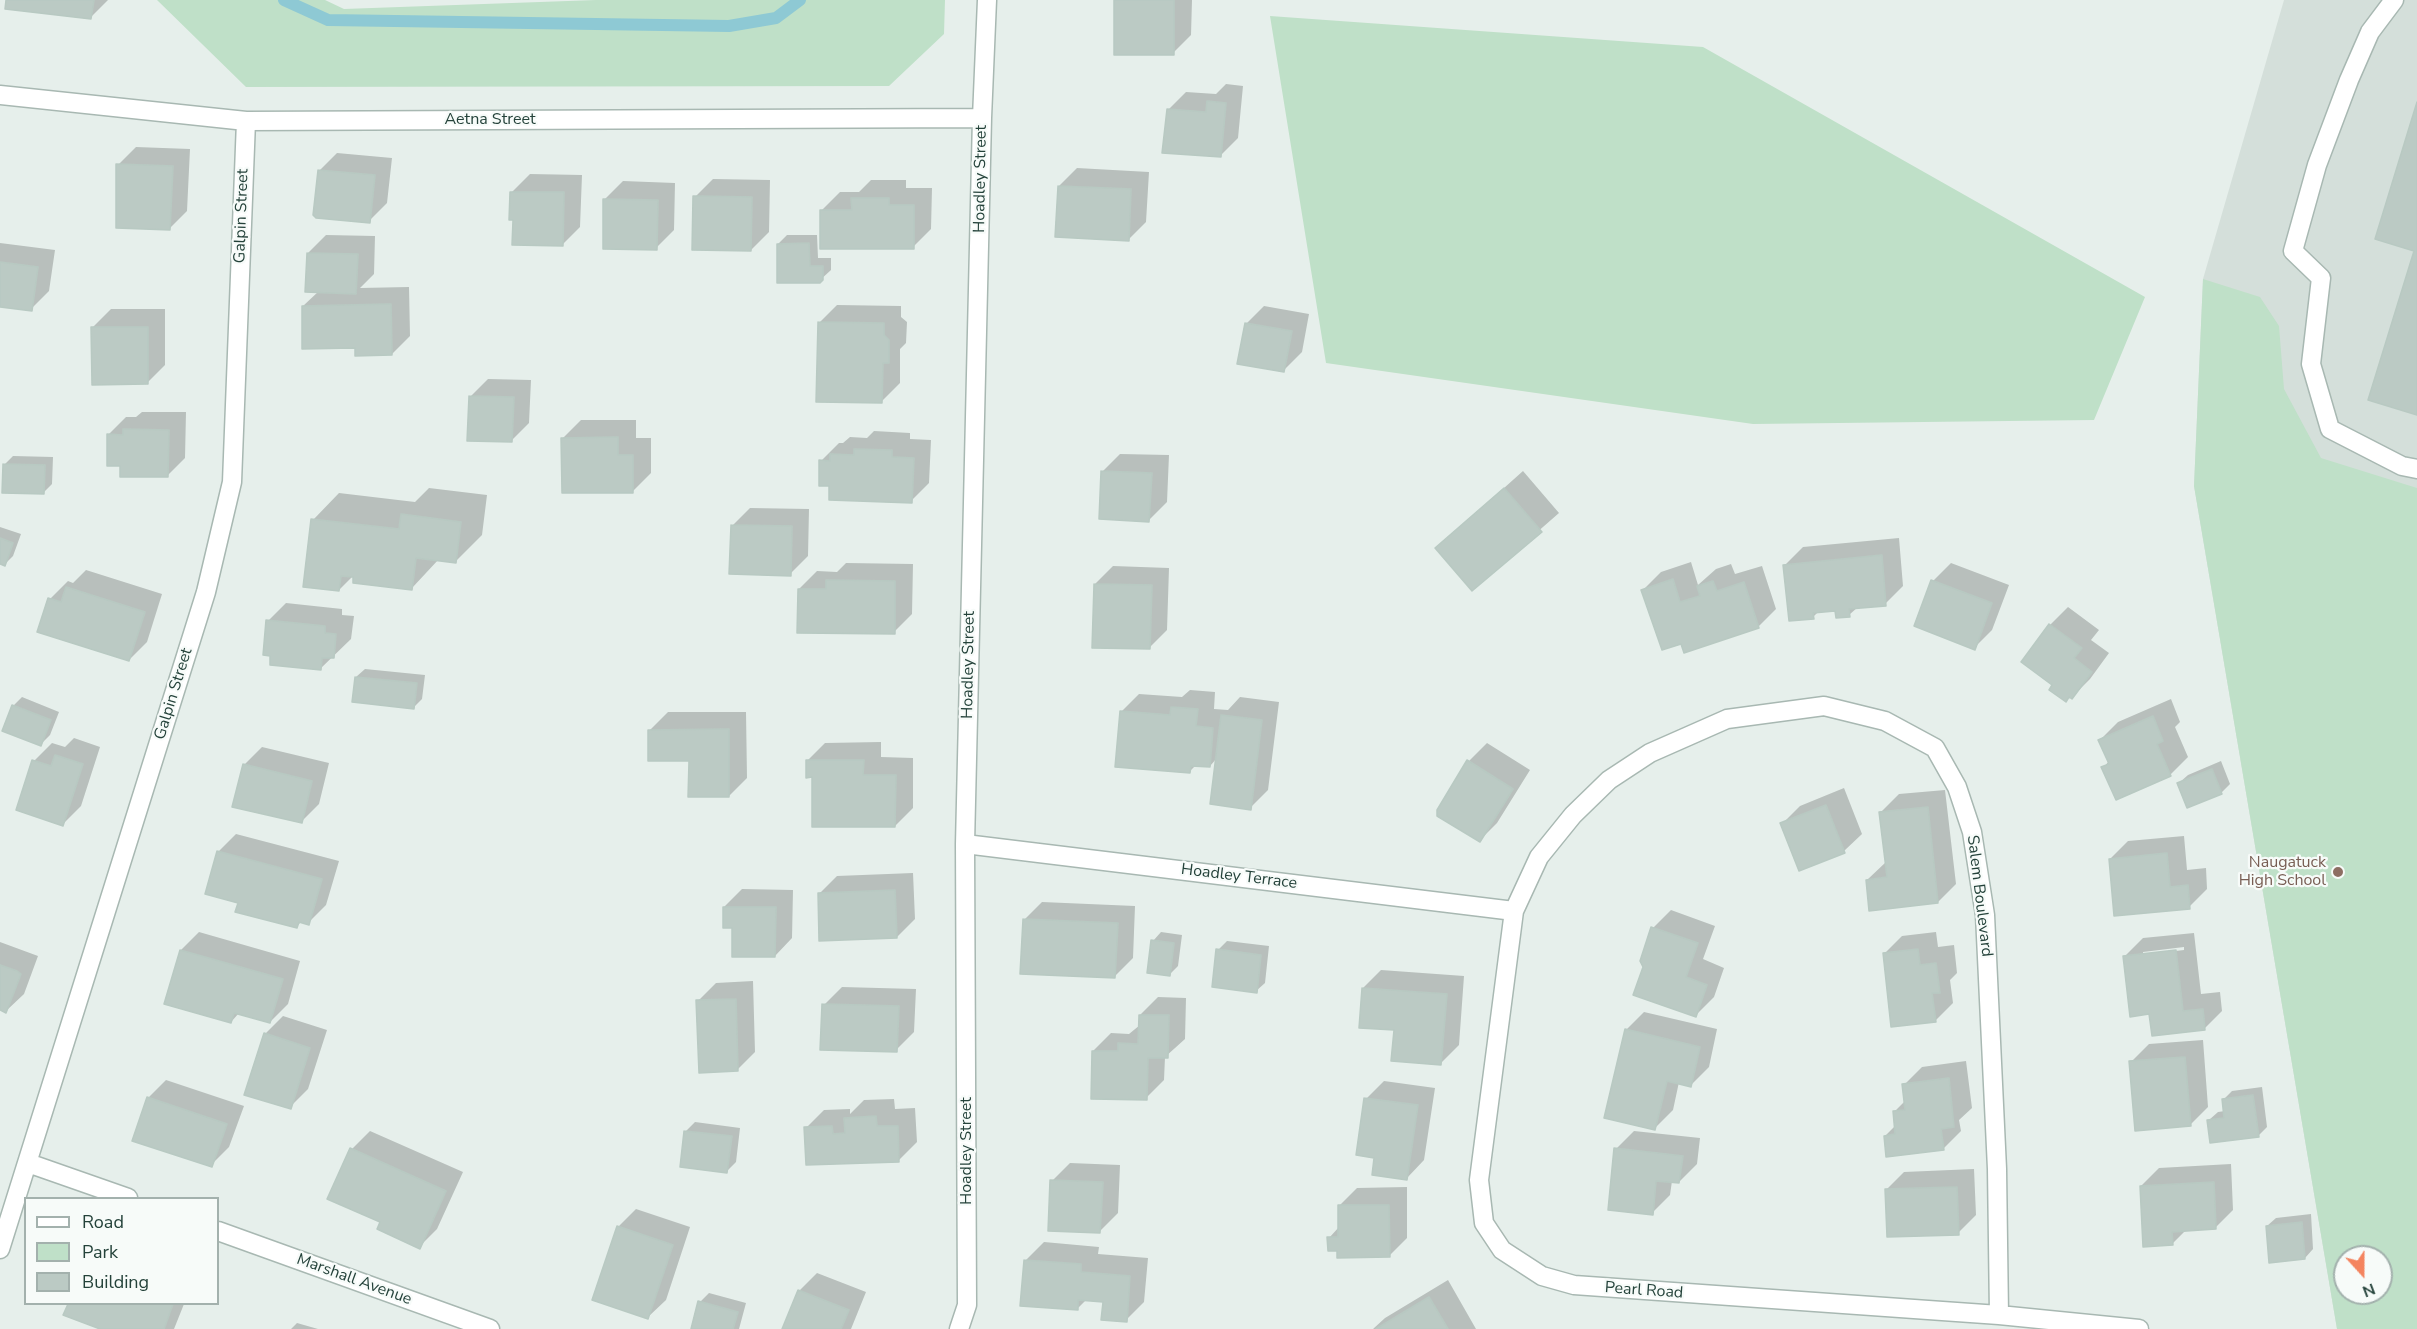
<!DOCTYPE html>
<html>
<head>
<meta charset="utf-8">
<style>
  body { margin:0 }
  #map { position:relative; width:2417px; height:1329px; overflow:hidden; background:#e6efeb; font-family:"Nunito Sans",sans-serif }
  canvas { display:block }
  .legend { position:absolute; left:24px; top:1197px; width:195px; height:108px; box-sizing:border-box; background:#f7fbf9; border:2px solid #a3b1ad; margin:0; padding:8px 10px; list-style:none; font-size:18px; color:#24423a }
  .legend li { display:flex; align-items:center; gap:12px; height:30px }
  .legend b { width:30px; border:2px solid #a3b1ad }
  .north { position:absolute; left:2333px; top:1245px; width:60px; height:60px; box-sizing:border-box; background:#f7fbf9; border:2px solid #a3b1ad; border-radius:50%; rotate:159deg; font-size:16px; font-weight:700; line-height:24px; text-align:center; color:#24423a }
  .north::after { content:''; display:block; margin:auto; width:21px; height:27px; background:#f4845f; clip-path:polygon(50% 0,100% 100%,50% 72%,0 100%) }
</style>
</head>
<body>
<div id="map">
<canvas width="2417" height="1329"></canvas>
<ul class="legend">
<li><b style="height:8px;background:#fff"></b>Road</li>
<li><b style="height:16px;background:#bfe0c8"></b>Park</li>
<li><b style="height:16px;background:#bbcac4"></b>Building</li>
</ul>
<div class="north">N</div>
</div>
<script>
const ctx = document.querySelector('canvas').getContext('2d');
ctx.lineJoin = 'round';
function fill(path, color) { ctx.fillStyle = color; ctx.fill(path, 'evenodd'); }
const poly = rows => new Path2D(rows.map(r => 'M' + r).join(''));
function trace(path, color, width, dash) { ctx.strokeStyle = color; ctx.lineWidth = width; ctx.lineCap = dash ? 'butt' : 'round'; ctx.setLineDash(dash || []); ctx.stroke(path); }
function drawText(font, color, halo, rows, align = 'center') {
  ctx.font = font + ' "Nunito Sans",sans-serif'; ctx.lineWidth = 4.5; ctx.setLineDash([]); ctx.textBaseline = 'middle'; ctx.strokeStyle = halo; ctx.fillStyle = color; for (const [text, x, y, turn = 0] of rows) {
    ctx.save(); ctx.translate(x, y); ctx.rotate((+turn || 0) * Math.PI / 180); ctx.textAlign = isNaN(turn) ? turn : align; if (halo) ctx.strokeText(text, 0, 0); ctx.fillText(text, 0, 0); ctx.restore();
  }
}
fill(poly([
  [2284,0,2417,0,2417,1329,2337,1329,2194,486,2203,279],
  [2345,1257,2381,1257,2381,1293,2345,1293]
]), '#d4dfda');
fill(poly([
  [157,0,325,0,344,9,596,0,945,0,944,34,889,86,246,87],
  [1270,16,1703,47,2145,297,2094,420,1753,424,1326,363],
  [2203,279,2260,297,2279,326,2284,389,2321,458,2417,488,2417,1329,2337,1329,2194,486],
  [2345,1257,2381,1257,2381,1293,2345,1293]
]), '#bfe0c8');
fill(poly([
  [8,0,108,0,91,17],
  [1116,0,1192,0,1191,35,1173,53],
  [1226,84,1243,86,1238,138,1220,156,1168,110,1186,92,1216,94],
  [136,147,190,149,187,211,169,229,118,165],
  [337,153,392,158,387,203,369,221,319,171],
  [1077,168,1149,172,1146,222,1128,240,1059,186],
  [530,174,582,175,580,227,562,245,515,219,512,192],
  [713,179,770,180,769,232,751,250,695,197],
  [871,180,906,180,906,188,932,188,931,229,913,247,822,210,840,192,859,192],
  [623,181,675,183,674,230,656,248,605,199],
  [326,235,375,236,374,274,360,288,409,287,410,336,392,354,357,347,303,306,319,291,308,253],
  [787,235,817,235,818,258,831,258,831,270,819,281,778,244],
  [0,243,55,250,49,291,31,309,0,305],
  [837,305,901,306,901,317,907,322,906,343,900,349,900,383,882,401,819,323],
  [1264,306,1309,314,1302,352,1284,370,1246,324],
  [111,309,165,309,165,365,147,383,93,327],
  [488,379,531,380,529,423,511,441,470,397],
  [142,412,186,412,185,458,167,476,122,465,108,435,126,417,136,417],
  [581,420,636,420,636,438,651,438,651,473,633,491,563,438],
  [874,431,910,433,910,439,931,440,929,483,911,501,830,485,821,461,839,443,843,443,850,437,867,438],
  [1120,454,1169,455,1167,502,1149,520,1102,472],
  [13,456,53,457,52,484,43,493,4,465],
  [1523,471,1559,513,1472,589,1437,548],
  [429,488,487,495,482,535,456,561,439,559,412,588,355,574,339,590,313,520,339,493,415,502],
  [750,508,809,509,808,556,790,574,732,526],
  [0,527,21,534,13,556,5,564,0,563],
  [1899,538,1903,586,1885,604,1858,607,1849,615,1837,609,1819,611,1813,617,1785,565,1803,547],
  [1691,562,1698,585,1716,569,1731,564,1735,574,1762,566,1776,609,1758,627,1682,642,1643,590,1661,572],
  [846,563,913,564,912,614,894,632,799,589,817,571,837,572],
  [1951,563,2009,585,1992,630,1974,648,1933,581],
  [1113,566,1169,568,1167,630,1149,648,1095,584],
  [86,570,162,594,147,642,129,660,50,599,68,581,73,583],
  [286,603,342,609,342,615,354,616,351,639,320,669,268,621],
  [2068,607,2099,630,2091,640,2109,653,2090,679,2072,697,2055,684,2050,625],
  [365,669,425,675,422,699,414,707,356,677],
  [1190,690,1215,692,1214,709,1228,710,1240,697,1279,702,1268,790,1250,808,1217,758,1210,766,1196,765,1189,772,1121,712,1139,694,1182,697],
  [22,697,59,712,50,735,41,744,13,706],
  [2171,699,2180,722,2175,727,2188,757,2170,775,2116,798,2103,768,2109,761,2100,740,2118,722],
  [668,712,746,712,747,778,729,796,690,760,650,730],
  [74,738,100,747,81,806,63,824,34,761,52,743,65,747],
  [881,742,881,757,913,758,913,808,895,826,813,776,807,761,825,743],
  [1487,743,1530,770,1497,823,1480,840,1438,810,1469,761],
  [262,747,329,763,319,804,301,822,244,765],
  [2221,761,2230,784,2221,793,2179,783,2188,775],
  [1844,788,1862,834,1844,851,1782,824,1800,806],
  [1945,790,1956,884,1938,902,1867,880,1886,862,1881,812,1899,794],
  [236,834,339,861,326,905,308,923,302,921,297,926,240,902,218,852],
  [2184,836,2187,870,2206,868,2207,889,2189,907,2110,859,2128,841],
  [913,873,915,919,897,937,819,894,837,876],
  [742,889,793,890,792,938,775,956,734,926,724,907],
  [1042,902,1135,906,1133,958,1115,976,1024,920],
  [1671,910,1715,926,1703,959,1724,968,1714,997,1696,1015,1645,967,1653,928],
  [199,932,300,961,288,1004,270,1022,239,1013,231,1022,181,950],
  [1161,932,1182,935,1178,966,1169,975,1153,941],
  [1936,932,1938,947,1954,945,1957,973,1950,980,1953,1003,1935,1021,1884,954,1902,936],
  [2194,933,2201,994,2220,992,2222,1011,2204,1029,2150,1013,2125,956,2143,938],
  [2184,947,2184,950,2143,955,2143,952],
  [1227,941,1269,946,1265,983,1256,991,1218,950],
  [0,942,38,956,24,994,6,1011,0,1009],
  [1381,970,1464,976,1459,1045,1441,1063,1395,1029,1363,988],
  [753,981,755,1052,737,1070,698,1001,716,983],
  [842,987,916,989,914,1032,896,1050,824,1005],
  [1158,997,1186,998,1185,1039,1165,1057,1164,1080,1146,1098,1093,1051,1111,1033,1129,1034,1140,1025,1140,1015],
  [1644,1012,1717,1029,1709,1067,1691,1085,1679,1082,1673,1110,1655,1128,1626,1030],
  [283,1016,327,1030,308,1089,290,1107,265,1034],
  [2203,1040,2208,1107,2190,1125,2131,1062,2149,1044],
  [1966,1061,1972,1108,1959,1120,1961,1131,1943,1149,1885,1136,1896,1125,1894,1112,1905,1101,1904,1085,1922,1067],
  [166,1080,244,1106,229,1147,211,1165,148,1098],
  [1384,1081,1435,1088,1424,1160,1407,1178,1376,1156,1366,1099],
  [2262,1087,2267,1127,2258,1136,2209,1120,2218,1112,2225,1111,2223,1100,2232,1091],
  [894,1099,895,1109,915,1108,917,1142,899,1160,806,1128,824,1110,850,1109,850,1114,864,1100],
  [695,1122,740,1128,736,1162,727,1171,686,1131],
  [370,1131,463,1172,437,1229,419,1247,382,1222,352,1149],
  [1634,1131,1700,1138,1697,1164,1679,1182,1672,1181,1670,1195,1652,1213,1616,1149],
  [1070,1163,1120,1165,1118,1213,1100,1231,1052,1181],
  [2231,1164,2233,1210,2215,1228,2186,1230,2172,1244,2141,1186,2159,1168],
  [1974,1169,1976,1215,1958,1233,1886,1190,1904,1172],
  [1407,1187,1407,1238,1389,1256,1338,1250,1329,1238,1339,1227,1339,1206,1357,1188],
  [636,1209,690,1227,666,1300,648,1317,618,1227],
  [2311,1214,2313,1249,2305,1258,2267,1226,2276,1218],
  [1044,1242,1099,1247,1098,1254,1148,1258,1144,1302,1126,1320,1104,1300,1087,1299,1077,1309,1026,1260],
  [817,1273,866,1292,851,1329,783,1329,799,1291],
  [1448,1280,1476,1329,1373,1329,1385,1318],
  [709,1293,746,1303,739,1329,692,1329,700,1302],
  [69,1304,184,1304,174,1329,104,1329,65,1315],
  [297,1323,318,1329,291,1329]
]), '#0003');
trace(poly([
  [284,0,328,20,729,26,776,18,800,0]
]), '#8ec9d4', 12);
const building = poly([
  [6,0,94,0,91,19,5,9,6,0],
  [1114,0,1174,0,1174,55,1114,55,1114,0],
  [1207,101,1226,103,1221,157,1162,153,1167,109,1206,112,1207,101],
  [2417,102,2417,415,2368,400,2414,251,2375,239,2417,102],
  [116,164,173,166,170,230,116,228,116,164],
  [318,170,375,175,370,223,316,218,313,215,318,170],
  [1058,186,1131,189,1129,241,1055,237,1058,186],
  [510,192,564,192,563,246,512,245,513,220,509,220,510,192],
  [693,196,752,197,751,251,692,250,693,196],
  [851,198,889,198,889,205,914,205,914,249,820,249,820,210,852,210,851,198],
  [603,199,658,200,657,250,603,249,603,199],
  [809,243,810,266,823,266,823,280,820,283,777,283,777,244,809,243],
  [307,253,358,254,356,294,305,292,307,253],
  [0,262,38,267,32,311,0,307,0,262],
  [391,304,392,355,355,356,355,348,302,349,302,306,391,304],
  [818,322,884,323,884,335,889,340,889,363,883,363,882,403,816,402,818,322],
  [1245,323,1292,331,1284,372,1237,364,1245,323],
  [91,327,148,327,148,384,92,385,91,327],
  [469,396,514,397,512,442,467,441,469,396],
  [123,429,169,430,168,477,120,477,120,466,107,466,107,434,123,435,123,429],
  [618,437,618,455,633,455,633,493,562,493,561,438,618,437],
  [854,449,892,450,892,457,914,458,912,503,829,500,829,486,819,486,819,460,830,461,830,454,854,455,854,449],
  [3,464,45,465,44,494,2,493,3,464],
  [1101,471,1152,473,1149,522,1099,519,1101,471],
  [1504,488,1542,532,1472,591,1435,548,1504,488],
  [401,514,461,522,456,563,416,558,412,590,353,583,353,577,341,576,339,591,303,587,311,519,399,529,401,514],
  [731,525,792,526,791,576,729,574,731,525],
  [0,538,13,543,5,566,0,564,0,538],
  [1882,555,1886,606,1849,609,1850,617,1836,618,1835,611,1813,613,1814,619,1789,621,1783,565,1882,555],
  [1673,579,1680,602,1700,596,1697,586,1713,581,1717,591,1744,582,1759,628,1684,653,1681,644,1662,650,1641,590,1673,579],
  [826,580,895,581,895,634,797,633,798,589,826,589,826,580],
  [1931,580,1992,603,1975,650,1914,626,1931,580],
  [1094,584,1152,585,1150,649,1092,648,1094,584],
  [66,587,145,612,129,661,37,632,48,598,61,602,66,587],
  [266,620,325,626,325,633,336,634,334,658,322,658,321,670,270,665,270,656,263,655,266,620],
  [2049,624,2082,648,2074,658,2092,672,2072,699,2069,697,2066,702,2049,690,2052,685,2021,662,2049,624],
  [355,677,417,683,414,709,352,702,355,677],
  [12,705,51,720,41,746,2,731,12,705],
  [1171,707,1198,709,1196,726,1213,728,1210,767,1191,766,1190,773,1115,767,1120,711,1170,715,1171,707],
  [1221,715,1262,720,1251,810,1210,804,1221,715],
  [2153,716,2163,741,2157,744,2171,776,2116,800,2101,767,2109,764,2098,740,2153,716],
  [729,729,729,797,688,797,689,761,648,761,648,730,729,729],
  [55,755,83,764,63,826,16,810,32,760,51,766,55,755],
  [806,760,864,760,863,775,896,775,895,827,812,827,812,777,806,778,806,760],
  [1467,760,1513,789,1480,842,1437,816,1437,810,1467,760],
  [243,764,312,781,302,823,232,807,243,764],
  [2212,769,2222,794,2187,808,2177,783,2212,769],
  [1826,805,1845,853,1799,871,1780,823,1826,805],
  [1928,807,1938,903,1869,911,1866,880,1887,877,1879,812,1928,807],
  [217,851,322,879,309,925,299,922,297,928,235,912,238,903,205,894,217,851],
  [2167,853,2170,887,2188,885,2190,909,2114,916,2109,859,2167,853],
  [895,890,897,938,819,941,818,893,895,890],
  [723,907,776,907,775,957,732,957,732,928,723,928,723,907],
  [1023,919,1118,923,1115,978,1020,974,1023,919],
  [1651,927,1698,943,1686,977,1707,985,1696,1017,1633,995,1643,967,1640,961,1651,927],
  [1151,940,1174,943,1170,976,1147,973,1151,940],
  [1216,949,1261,955,1257,993,1212,987,1216,949],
  [1918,949,1920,965,1936,963,1940,993,1932,993,1936,1022,1891,1027,1883,953,1918,949],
  [180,950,283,979,270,1023,234,1013,231,1023,164,1004,180,950],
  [2176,950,2183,1011,2203,1009,2205,1030,2152,1036,2149,1014,2130,1017,2123,956,2176,950],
  [0,965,17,971,21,974,6,1013,0,1010,0,965],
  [1362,988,1447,994,1441,1065,1391,1061,1394,1030,1359,1028,1362,988],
  [736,999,738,1071,699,1073,696,1000,736,999],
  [822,1004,899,1006,897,1052,820,1050,822,1004],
  [1139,1015,1169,1015,1168,1058,1148,1058,1147,1100,1091,1099,1092,1051,1118,1051,1118,1043,1138,1044,1139,1015],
  [1625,1029,1700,1047,1691,1087,1667,1081,1655,1130,1604,1118,1625,1029],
  [264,1033,310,1048,291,1109,244,1095,264,1033],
  [2185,1057,2191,1126,2135,1131,2129,1061,2185,1057],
  [1949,1078,1954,1127,1941,1129,1944,1150,1886,1157,1884,1136,1895,1134,1893,1111,1905,1110,1902,1084,1949,1078],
  [2253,1095,2259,1137,2210,1143,2207,1120,2224,1118,2222,1099,2253,1095],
  [147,1097,227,1124,212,1167,132,1141,147,1097],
  [1364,1098,1418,1105,1407,1180,1372,1175,1374,1158,1356,1155,1364,1098],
  [876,1116,877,1126,898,1126,899,1162,806,1165,804,1127,832,1126,833,1134,845,1133,844,1118,876,1116],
  [684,1131,732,1136,727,1173,680,1167,684,1131],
  [350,1148,446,1191,420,1249,377,1229,380,1222,327,1199,350,1148],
  [1614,1148,1683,1156,1679,1183,1656,1181,1653,1215,1608,1210,1614,1148],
  [1050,1180,1103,1182,1100,1233,1048,1231,1050,1180],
  [2214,1182,2216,1229,2172,1232,2173,1245,2143,1247,2140,1186,2214,1182],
  [1957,1187,1959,1235,1887,1237,1885,1189,1957,1187],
  [1338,1205,1389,1205,1390,1257,1337,1258,1337,1251,1328,1251,1327,1237,1338,1237,1338,1205],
  [2302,1222,2305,1259,2269,1263,2266,1226,2302,1222],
  [617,1226,673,1245,648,1319,592,1300,617,1226],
  [1024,1260,1081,1264,1081,1272,1130,1276,1127,1322,1101,1320,1103,1302,1078,1300,1078,1310,1020,1306,1024,1260],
  [798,1290,849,1310,841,1329,782,1329,798,1290],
  [1429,1297,1448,1329,1376,1329,1429,1297],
  [698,1301,738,1312,733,1329,691,1329,698,1301],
  [68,1304,173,1304,164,1329,100,1329,63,1315,68,1304]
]);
fill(building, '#bbcac4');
trace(building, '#b8c9c2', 1.5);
const minor = poly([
  [2394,0,2370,32,2349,80,2317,165,2293,251,2321,278,2311,364,2330,429,2402,466,2417,469],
  [0,95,246,121,982,118],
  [965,844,1514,911],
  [28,1163,128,1198],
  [218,1231,490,1329],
  [0,1249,206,592,232,482,246,121],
  [1999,1315,1997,1169,1985,915,1972,832,1957,787,1935,748,1885,721,1824,706,1727,719,1650,753,1609,780,1573,815,1539,857,1514,911,1479,1180,1484,1223,1502,1250,1542,1276,1574,1285,1999,1315,2139,1329],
  [959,1329,967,1305,965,844,982,118,987,0]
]);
trace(minor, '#a8b8b2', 21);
trace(minor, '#fff', 18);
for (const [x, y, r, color] of [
  [2338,872,6,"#8d6e63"]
]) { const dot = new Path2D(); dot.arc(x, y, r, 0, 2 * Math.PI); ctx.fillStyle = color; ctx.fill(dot); trace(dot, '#f7fbf9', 2); }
drawText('16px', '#24423a', '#f7fbf9', [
  ["Aetna Street",490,120],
  ["Hoadley Street",981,179,-89],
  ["Galpin Street",242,216,-88],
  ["Hoadley Street",969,665,-89],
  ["Galpin Street",174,694,-73],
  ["Hoadley Terrace",1239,877,7],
  ["Salem Boulevard",1979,896,83],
  ["Hoadley Street",967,1151,-90],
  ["Marshall Avenue",354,1280,20],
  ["Pearl Road",1644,1291,4]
]);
drawText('16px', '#785e54', '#f7fbf9', [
  ["Naugatuck",2326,863],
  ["High School",2326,881]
], 'right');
</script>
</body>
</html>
